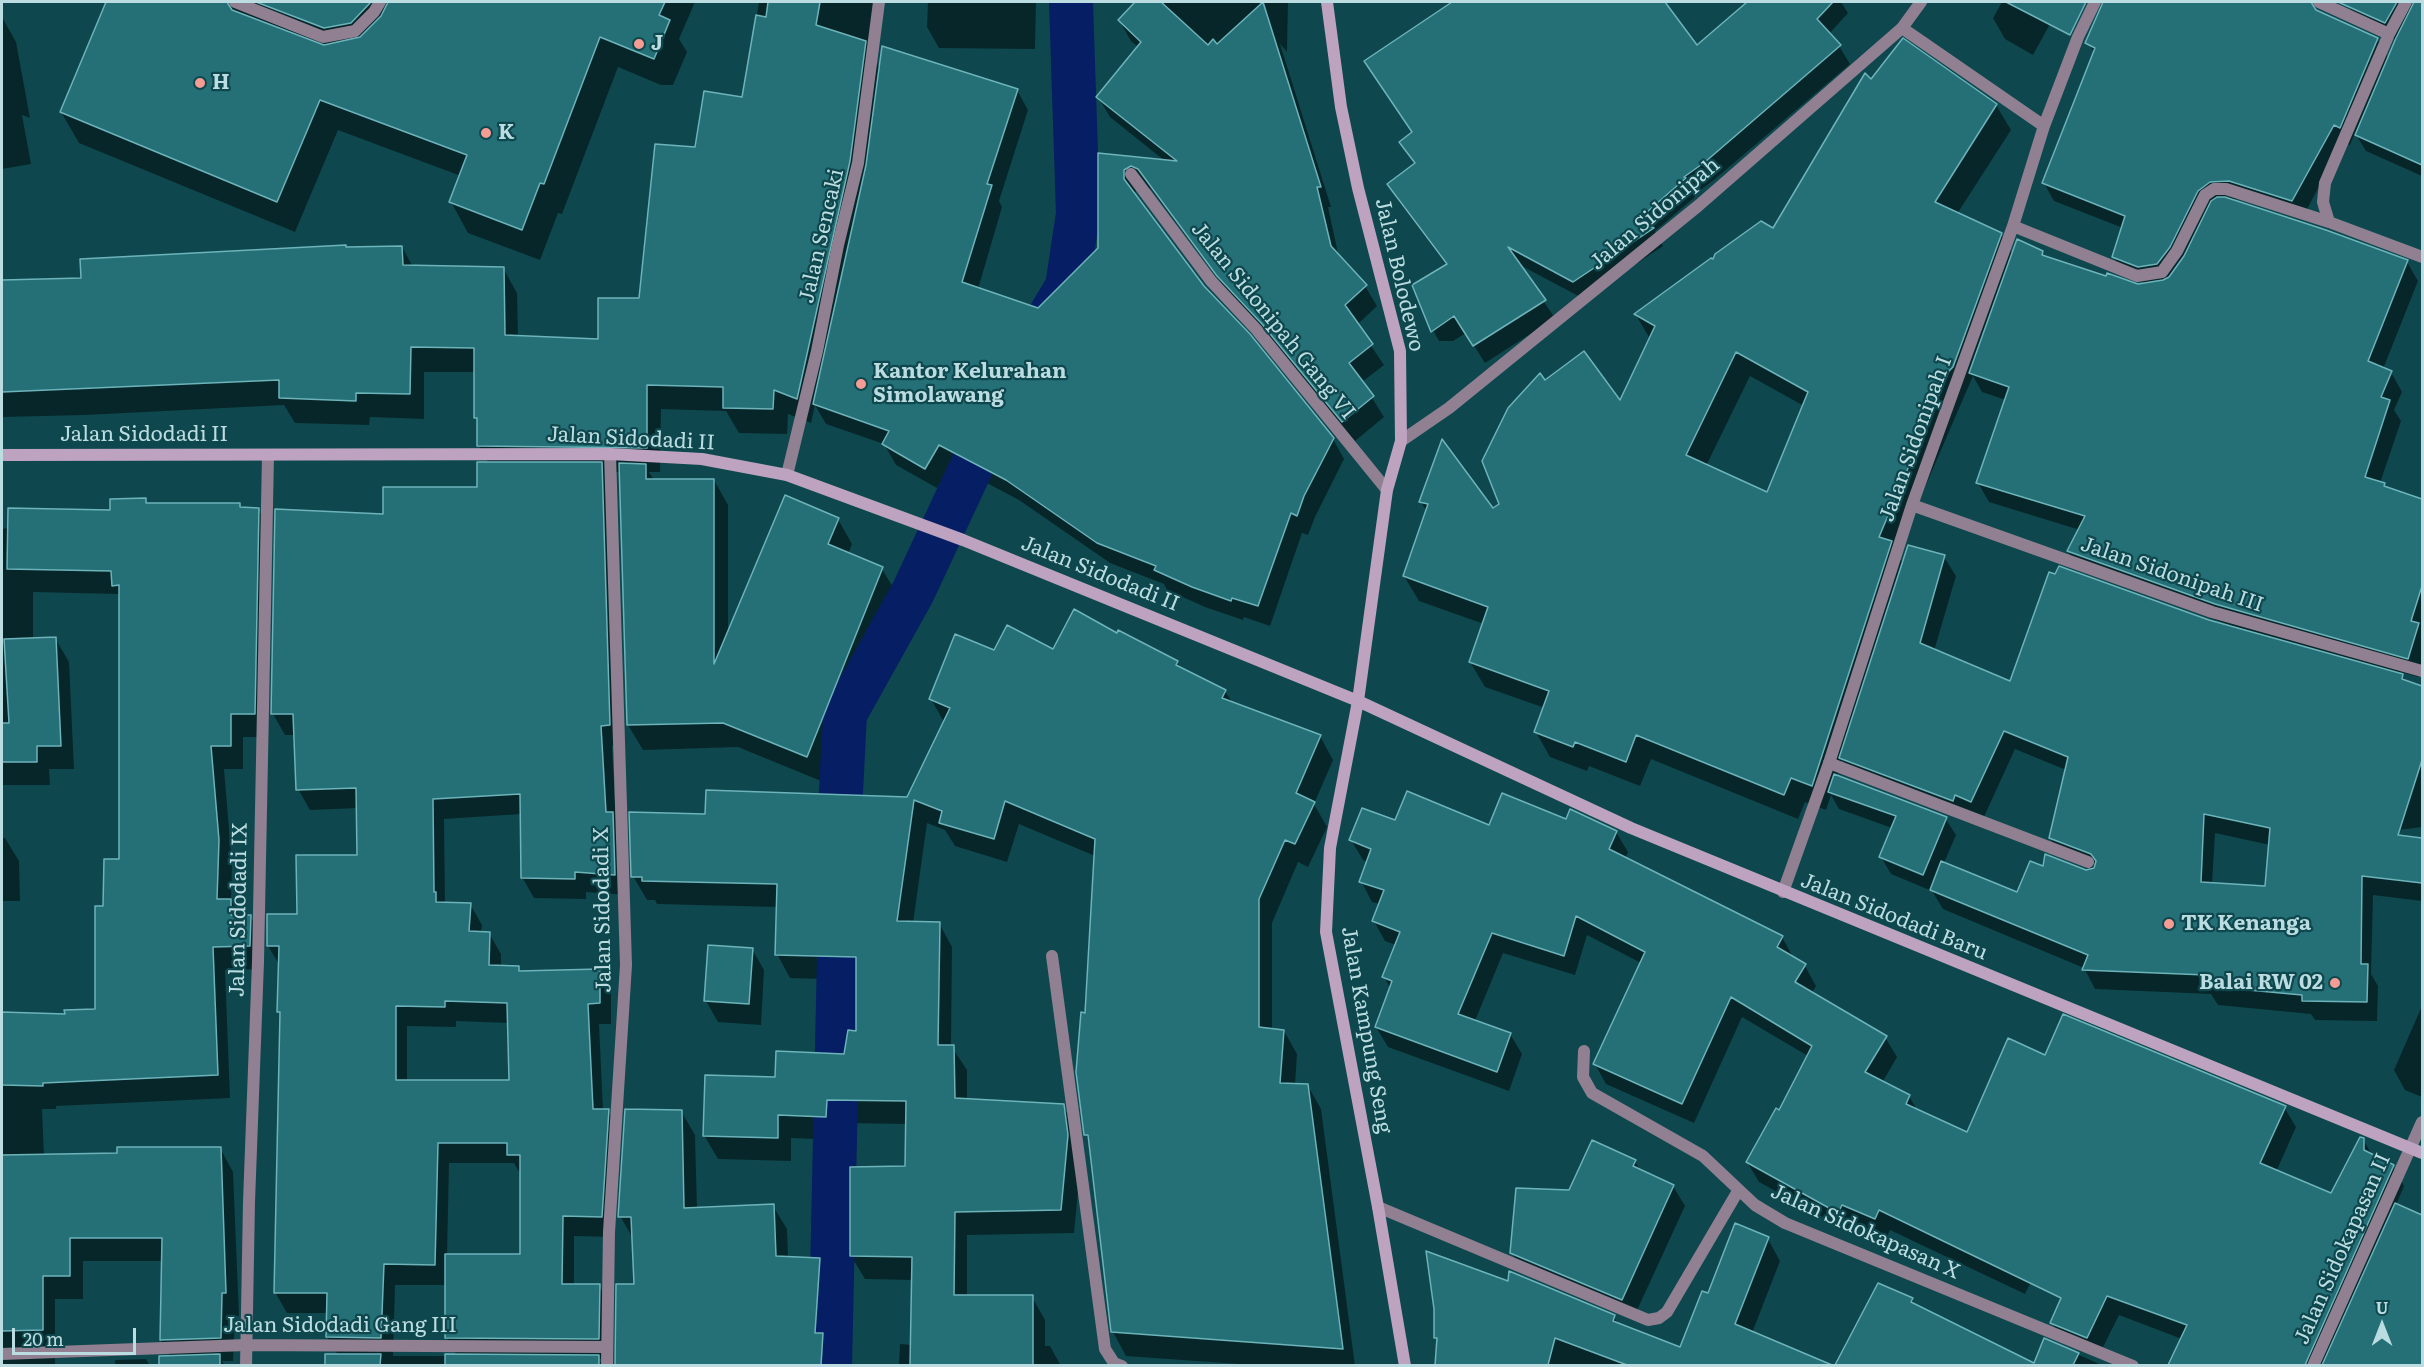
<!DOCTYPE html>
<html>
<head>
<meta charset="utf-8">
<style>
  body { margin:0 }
  #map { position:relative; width:2424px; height:1367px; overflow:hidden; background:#0e484e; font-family:Literata,serif }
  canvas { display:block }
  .frame { position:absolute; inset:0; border:3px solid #bbdce0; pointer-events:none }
  .north { position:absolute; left:2352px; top:1295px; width:60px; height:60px; -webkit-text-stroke:4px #0e484e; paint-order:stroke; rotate:0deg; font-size:16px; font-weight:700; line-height:24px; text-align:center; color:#bbdce0 }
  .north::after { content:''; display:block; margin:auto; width:21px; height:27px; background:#bbdce0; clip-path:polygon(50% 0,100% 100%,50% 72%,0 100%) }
  .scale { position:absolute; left:12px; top:1328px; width:124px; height:27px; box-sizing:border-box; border:3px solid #bbdce0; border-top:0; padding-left:8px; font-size:18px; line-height:21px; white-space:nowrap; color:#bbdce0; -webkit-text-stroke:4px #0e484e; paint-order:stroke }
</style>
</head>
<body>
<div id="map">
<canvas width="2424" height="1367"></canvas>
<div class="frame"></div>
<div class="north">U</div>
<div class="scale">20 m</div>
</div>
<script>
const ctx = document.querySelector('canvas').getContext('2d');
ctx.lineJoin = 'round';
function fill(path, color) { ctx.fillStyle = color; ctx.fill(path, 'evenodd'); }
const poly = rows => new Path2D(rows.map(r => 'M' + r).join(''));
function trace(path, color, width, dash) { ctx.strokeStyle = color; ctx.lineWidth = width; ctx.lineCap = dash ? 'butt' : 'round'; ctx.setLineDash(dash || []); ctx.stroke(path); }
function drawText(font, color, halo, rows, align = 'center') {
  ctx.font = font + ' Literata,serif'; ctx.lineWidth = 4.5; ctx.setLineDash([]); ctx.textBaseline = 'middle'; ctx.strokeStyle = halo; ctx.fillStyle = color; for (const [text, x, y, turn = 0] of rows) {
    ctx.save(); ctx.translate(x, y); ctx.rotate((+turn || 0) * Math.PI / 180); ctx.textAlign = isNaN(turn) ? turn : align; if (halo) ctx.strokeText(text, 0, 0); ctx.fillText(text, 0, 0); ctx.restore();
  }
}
fill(poly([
  [108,2,695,2,679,39,687,52,673,85,661,85,618,67,562,214,558,213,540,260,468,233,451,202,461,176,338,130,295,232,79,143,61,112],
  [759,2,878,2,870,51,880,69,1017,90,1028,110,999,201,1002,207,978,289,1039,309,1099,249,1099,155,1165,161,1110,117,1098,97,1139,48,1131,41,1119,20,1138,2,1288,2,1287,52,1280,44,1331,207,1328,207,1339,258,1365,286,1377,306,1357,325,1384,365,1362,382,1384,417,1355,441,1231,296,1151,189,1142,186,1137,188,1135,193,1203,287,1333,439,1344,459,1315,517,1308,535,1302,533,1270,626,1244,617,1243,620,1205,607,1167,590,1164,584,1110,563,1019,500,951,464,937,488,896,465,884,444,826,424,815,405,811,423,788,414,787,434,739,433,726,411,661,409,660,472,649,472,654,480,714,480,728,505,728,635,838,519,852,544,848,554,882,569,897,594,821,781,738,747,643,750,628,725,620,472,606,472,621,746,612,746,616,821,626,895,586,892,586,899,534,898,522,877,521,814,444,819,445,904,470,904,482,925,481,933,489,933,501,954,501,967,518,967,521,972,599,971,611,991,611,1024,599,1024,603,1110,608,1110,620,1131,613,1237,574,1236,574,1286,599,1286,611,1306,610,1359,599,1359,603,1366,271,1366,327,1364,338,1355,327,1337,328,1313,287,1313,275,1292,282,1017,279,1012,280,966,268,946,358,856,358,808,310,810,298,789,296,735,285,735,273,714,384,515,479,488,489,464,479,446,476,372,424,372,424,419,370,417,369,425,295,423,284,405,85,415,2,417,2,281,83,280,347,249,402,247,413,267,503,268,517,293,518,337,600,340,640,299,696,149,743,98],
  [456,1021,509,1023,510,1081,407,1081,407,1026,456,1027],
  [449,1163,514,1163,521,1175,522,1256,447,1256],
  [395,1285,446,1285,446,1337,457,1356,393,1356],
  [928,2,1036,2,1035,49,939,48,927,27],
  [1454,2,1661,2,1697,47,1749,2,1841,2,1848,13,1829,34,1839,46,1850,64,1715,179,1694,195,1695,197,1655,231,1663,246,1584,299,1518,264,1555,318,1485,363,1466,333,1453,341,1439,341,1429,323,1447,266,1399,202,1389,184,1415,165,1401,142,1413,133,1366,61],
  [2002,2,2062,2,2033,55,2005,39,1993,18],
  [2112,2,2279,2,2334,30,2377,39,2389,59,2397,40,2358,22,2350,8,2341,2,2422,2,2422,176,2366,151,2355,133,2350,145,2344,143,2331,163,2302,219,2240,199,2228,200,2407,262,2418,281,2383,369,2391,372,2402,392,2394,410,2401,421,2380,483,2387,489,2422,501,2422,666,2419,677,2400,672,2406,682,2422,687,2422,827,2352,836,2422,843,2422,901,2373,895,2371,974,2378,986,2377,1021,2315,1020,2311,1014,2218,1005,2211,994,2095,989,2084,968,1943,909,1932,891,1891,874,1881,857,1892,828,1839,809,1831,795,1826,810,1805,802,1798,819,1651,759,1640,786,1589,766,1587,771,1550,757,1536,732,1545,708,1485,687,1470,662,1484,624,1419,601,1404,576,1427,512,1421,502,1492,510,1501,505,1545,382,1620,403,1650,339,1636,315,1713,261,1774,230,1871,81,1996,105,2011,130,1957,214,2001,234,2013,255,2042,253,2045,257,2107,278,2138,286,2147,284,2124,275,2114,257,2123,228,2054,201,2044,183,2095,54,2089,44],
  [1750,376,1804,406,1768,494,1706,466],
  [1973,376,1982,392,2006,400,1978,483,1989,502,2080,530,2068,551,2080,571,2230,625,2230,627,2209,621,2011,683,1934,651,1956,576,1944,557,1903,564,1897,552],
  [2015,749,2066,770,2050,838,2062,858,2093,870,2085,871,2044,868,2018,894,1944,863,1956,835,1945,818,1837,777,1842,760,1852,778,1982,821],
  [2215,833,2270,845,2267,888,2212,884],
  [2,17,16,42,30,118,22,115,31,164,2,169],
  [145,500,147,504,239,504,242,509,258,509,271,533,267,737,243,737,243,769,224,769,232,865,231,900,240,916,250,916,263,940,263,969,225,970,230,1098,56,1106,56,1109,42,1109,44,1156,119,1154,220,1148,233,1172,239,1316,235,1316,233,1361,222,1361,225,1366,160,1366,161,1358,171,1358,161,1340,163,1261,83,1261,83,1299,55,1299,55,1366,2,1366,2,1014,66,1015,96,1011,105,908,120,861,120,597,118,594,33,592,33,639,55,638,69,662,74,769,49,769,50,785,2,785,3,838,5,838,19,861,20,901,2,901,2,529,111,511],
  [1117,635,1177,662,1181,669,1225,691,1233,704,1320,736,1333,760,1314,804,1327,827,1308,867,1298,862,1272,923,1272,1030,1284,1031,1297,1054,1295,1085,1308,1086,1321,1109,1355,1366,1267,1366,1126,1356,1113,1332,1090,1142,1086,1134,1087,1014,1095,856,1019,824,1007,862,955,846,945,830,927,823,913,923,939,923,952,947,951,1046,967,1070,967,1100,1063,1106,1076,1129,1081,1160,1074,1233,967,1235,967,1297,1032,1297,1045,1320,1045,1346,1050,1346,1061,1366,899,1366,900,1344,912,1345,913,1280,865,1279,851,1256,906,1168,907,1124,840,1123,839,1140,791,1138,791,1161,718,1159,704,1135,777,1078,845,1056,857,1032,858,980,790,978,777,954,778,907,657,904,655,900,647,900,633,876,706,816,908,798,944,722,931,699,995,652,1053,651],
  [1567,821,1616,832,1628,852,1625,859,1782,937,1793,957,1805,966,1816,986,1811,994,1885,1037,1897,1057,1882,1083,1909,1096,1917,1110,1967,1134,2046,1057,2284,1107,2296,1127,2276,1172,2332,1195,2363,1139,2373,1157,2393,1166,2404,1186,2396,1205,2422,1217,2422,1366,2169,1366,2182,1339,2119,1315,2098,1357,2064,1343,2052,1323,2092,1226,2064,1214,2025,1294,1890,1230,1886,1239,1853,1224,1850,1232,1759,1182,1747,1162,1780,1112,1808,1056,1742,1017,1694,1123,1606,1084,1595,1064,1641,963,1587,935,1575,975,1503,953,1475,1021,1510,1034,1522,1054,1509,1091,1388,1047,1376,1027,1391,989,1384,977,1396,945,1385,941,1374,921,1380,904,1372,902,1361,881,1367,862,1363,860,1351,840,1396,822,1490,827],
  [752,949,764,970,761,1025,718,1022,706,1001],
  [2422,1006,2422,1097,2405,1090,2394,1070],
  [681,1111,695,1135,697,1209,773,1206,787,1229,788,1258,819,1260,833,1283,829,1347,835,1358,835,1366,617,1366,618,1286,635,1286,634,1240,620,1216],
  [1635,1161,1641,1172,1673,1186,1685,1206,1633,1319,1523,1273,1512,1253,1570,1192],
  [1768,1239,1780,1261,1752,1333,1785,1347,1795,1366,1437,1366,1438,1342,1435,1337,1510,1283,1614,1317,1619,1325,1681,1349,1709,1295],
  [1878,1285,1912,1299,1916,1306,1993,1359,1990,1366,1836,1366],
  [2045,1340,2104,1366,2034,1366],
  [146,1359,150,1366,115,1366,115,1360]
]), '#0007');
trace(poly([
  [1041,330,1067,287,1078,214,1071,2],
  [830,1366,840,910,840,812,845,714,913,592,999,408]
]), '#061e63', 44);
const building = poly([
  [106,2,227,2,232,10,324,45,360,37,381,16,388,2,665,2,659,15,670,20,654,59,600,37,544,184,540,183,522,230,449,202,467,155,320,100,277,202,60,112,106,2],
  [256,2,371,2,351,23,324,28,256,2],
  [768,2,820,2,816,25,866,41,850,161,797,399,774,390,773,409,723,408,723,387,647,385,647,448,477,446,477,418,474,418,474,348,411,347,410,394,356,393,356,401,279,398,279,380,2,392,2,280,81,278,80,259,346,245,346,247,402,246,403,265,504,267,505,335,598,339,598,298,639,298,655,144,695,147,704,91,742,97,756,15,766,17,768,2],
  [1135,2,1161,2,1208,45,1213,39,1217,44,1263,2,1321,187,1317,187,1331,246,1367,285,1345,305,1373,344,1349,363,1374,396,1342,422,1262,324,1217,276,1138,169,1131,166,1124,170,1124,179,1204,286,1250,334,1334,438,1304,496,1297,516,1291,513,1258,606,1232,598,1231,601,1192,587,1154,570,1156,566,1097,543,1006,480,939,445,925,469,882,444,889,431,813,404,866,165,882,46,1018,89,987,184,992,185,962,282,1038,308,1098,248,1098,153,1177,161,1096,97,1141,42,1118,20,1135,2],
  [1452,2,1665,2,1697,45,1747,2,1833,2,1817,19,1841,45,1705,162,1684,177,1686,178,1639,219,1654,228,1573,282,1508,247,1546,300,1473,346,1454,316,1431,332,1412,285,1447,264,1387,184,1415,163,1399,142,1412,132,1364,61,1452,2],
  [2006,2,2086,2,2070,35,2006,2],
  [2103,2,2311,2,2316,10,2378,38,2340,128,2334,125,2292,201,2229,181,2210,182,2198,191,2170,247,2157,264,2138,267,2112,257,2125,216,2042,183,2095,48,2085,43,2103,2],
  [2338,2,2397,2,2385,23,2338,2],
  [2414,2,2422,2,2422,165,2355,135,2396,38,2414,2],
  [1903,38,1997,104,1935,202,2002,233,1953,367,1949,371,1879,537,1892,541,1812,786,1791,778,1784,795,1636,735,1626,762,1575,742,1573,747,1534,732,1549,691,1469,662,1488,607,1403,576,1428,504,1419,502,1442,439,1493,508,1499,504,1482,461,1508,408,1540,373,1545,380,1584,351,1620,400,1655,326,1634,314,1711,258,1713,259,1715,254,1761,221,1773,228,1865,73,1871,79,1903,38],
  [1736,352,1808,392,1767,492,1686,455,1736,352],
  [2217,197,2225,197,2326,230,2408,260,2368,361,2392,371,2381,397,2390,400,2365,477,2385,483,2384,486,2422,499,2422,586,2411,621,2419,623,2408,659,2215,604,2067,551,2085,516,1976,483,2009,387,1969,373,2017,239,2043,251,2042,255,2106,276,2107,273,2138,284,2163,280,2169,277,2184,256,2211,201,2217,197],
  [477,462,602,462,610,725,601,726,606,812,613,812,615,875,575,872,575,879,521,878,520,794,433,799,434,892,436,892,436,902,471,903,469,931,490,932,489,965,519,966,519,971,600,969,600,1003,588,1004,593,1109,609,1109,602,1217,563,1216,562,1284,600,1284,599,1339,445,1338,445,1254,520,1254,520,1155,507,1155,507,1143,438,1143,435,1265,384,1264,381,1338,326,1337,327,1293,274,1293,280,1012,277,1012,279,946,267,946,267,914,297,914,296,855,357,855,356,788,296,790,293,714,271,714,275,509,383,514,383,487,477,487,477,462],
  [445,1001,507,1003,509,1080,396,1080,396,1006,445,1007,445,1001],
  [619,463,646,464,646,479,714,479,714,664,785,495,839,518,828,544,883,567,807,757,723,723,627,725,619,463],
  [146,498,146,503,240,503,240,507,259,508,255,714,231,714,231,746,211,746,219,840,217,899,231,899,231,915,251,915,250,946,213,947,218,1075,43,1083,43,1086,2,1085,2,1012,65,1014,64,1010,95,1009,95,906,103,906,104,859,119,859,119,585,112,586,111,571,7,569,8,508,110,510,110,499,146,498],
  [1908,545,1945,555,1920,643,2010,681,2049,572,2055,574,2059,566,2209,620,2403,674,2402,679,2422,686,2422,760,2398,835,2422,838,2422,883,2362,876,2361,964,2368,964,2367,1002,2302,1001,2302,995,2205,986,2206,975,2082,970,2088,955,1930,890,1941,861,2017,892,2030,861,2043,866,2045,854,2086,870,2094,868,2096,861,2091,854,2049,838,2068,757,2004,731,1971,802,1955,795,1953,801,1839,758,1908,545],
  [2204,814,2270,828,2265,886,2201,882,2204,814],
  [1074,609,1117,633,1118,630,1178,661,1176,665,1226,690,1222,698,1321,735,1296,793,1315,802,1295,844,1285,840,1259,899,1259,1027,1284,1030,1280,1083,1308,1084,1343,1349,1111,1332,1088,1135,1084,1135,1076,1072,1081,1012,1085,1013,1095,839,1005,801,994,839,939,823,942,811,914,800,897,921,940,922,938,1045,954,1045,955,1098,1064,1104,1068,1135,1061,1210,955,1212,954,1295,1033,1295,1033,1365,910,1365,912,1257,850,1256,850,1167,905,1166,906,1101,827,1100,826,1117,778,1115,778,1138,703,1136,705,1075,775,1077,776,1051,844,1054,848,1030,856,1031,856,957,775,955,777,884,642,881,642,877,631,877,629,812,705,814,706,790,907,797,950,708,929,699,955,634,994,650,1007,625,1053,649,1074,609],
  [56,637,61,746,37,746,37,762,2,762,2,723,9,723,4,639,56,637],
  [1834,774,1947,817,1923,875,1879,857,1896,816,1828,792,1834,774],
  [1407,791,1489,825,1502,793,1566,819,1570,809,1617,831,1609,849,1783,936,1777,947,1806,964,1795,982,1887,1036,1865,1072,1910,1095,1906,1104,1967,1132,2008,1038,2045,1055,2063,1014,2286,1106,2260,1163,2331,1193,2360,1137,2364,1138,2364,1150,2394,1165,2305,1365,2168,1365,2187,1325,2107,1296,2087,1338,2050,1323,2061,1298,1879,1210,1875,1219,1842,1205,1838,1213,1746,1162,1776,1108,1779,1110,1812,1046,1731,997,1682,1104,1593,1064,1645,952,1576,916,1564,956,1492,933,1458,1014,1511,1033,1497,1072,1375,1027,1392,981,1382,977,1400,932,1372,921,1384,890,1359,882,1371,849,1349,840,1362,808,1395,820,1407,791],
  [708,945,753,948,749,1004,704,1001,708,945],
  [625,1109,682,1110,684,1208,774,1204,776,1256,820,1258,815,1333,823,1333,821,1365,615,1365,616,1284,634,1284,631,1217,618,1217,625,1109],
  [1592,1140,1636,1160,1633,1166,1674,1185,1622,1300,1510,1253,1516,1188,1569,1190,1592,1140],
  [117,1147,221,1147,226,1293,222,1293,221,1338,160,1340,162,1238,70,1238,70,1276,43,1276,43,1330,2,1331,2,1155,117,1153,117,1147],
  [2395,1203,2422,1215,2422,1365,2322,1365,2395,1203],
  [1735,1223,1769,1237,1735,1324,1832,1365,1627,1365,1555,1338,1548,1365,1435,1365,1437,1338,1434,1338,1434,1309,1426,1251,1508,1281,1509,1271,1615,1315,1613,1321,1680,1347,1702,1291,1708,1293,1735,1223],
  [1878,1283,1913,1298,1911,1302,2034,1363,2044,1338,2079,1353,2073,1365,1835,1365,1878,1283],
  [220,1354,220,1365,159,1365,159,1356,220,1354],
  [325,1354,381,1354,380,1365,325,1365,325,1354],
  [445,1354,599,1355,599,1365,445,1365,445,1354]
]);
fill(building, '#256f76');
trace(building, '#6db3ba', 1.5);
trace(poly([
  [235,2,323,37,355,31,374,12,380,2],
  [1829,763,2088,862],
  [1052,956,1105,1349,1114,1363,1122,1366]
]), '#908091', 12);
trace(poly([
  [2319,2,2389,34],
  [2406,2,2389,34,2325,183,2323,202,2329,222,2422,257],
  [1902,28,2044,126],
  [1131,174,1211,281,1256,329,1387,490],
  [2013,226,2137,276,2162,272,2177,251,2205,195,2214,189,2226,189,2329,222],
  [1401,441,1449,408,1698,206,1902,28,1921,2],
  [787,475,817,351,838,245,858,163,879,2],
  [1912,505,2212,612,2422,671],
  [1783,892,1829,763,1912,505,2013,226,2044,126,2078,37,2095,2],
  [1584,1051,1583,1077,1592,1093,1703,1156,1755,1205,1785,1223,2133,1366],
  [1378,1207,1648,1320,1659,1318,1667,1312,1738,1191],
  [2,1354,246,1345,607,1347],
  [246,1366,249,1202,258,962,268,455],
  [607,1366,609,1232,626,965,610,454],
  [2313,1366,2422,1122]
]), '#908091', 12);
trace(poly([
  [1327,2,1341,107,1358,188,1400,351,1401,441,1387,490,1358,701,1330,848,1326,932,1378,1207,1405,1366],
  [2,455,610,454,702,459,787,475,963,540,1358,701,1631,828,2422,1153]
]), '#bda3bf', 12);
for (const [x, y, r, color] of [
  [639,44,6,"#f59c95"],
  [200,83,6,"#f59c95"],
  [486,133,6,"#f59c95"],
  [861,384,6,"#f59c95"],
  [2169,924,6,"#f59c95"],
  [2335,983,6,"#f59c95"]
]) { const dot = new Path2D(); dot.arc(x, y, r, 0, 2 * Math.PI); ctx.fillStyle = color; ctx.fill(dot); trace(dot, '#0e484e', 2); }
drawText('bold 21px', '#bbdce0', '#0e484e', [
  ["J",651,44],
  ["H",212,83],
  ["K",498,133],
  ["Kantor Kelurahan",873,372],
  ["Simolawang",873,396],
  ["TK Kenanga",2181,924],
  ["Balai RW 02",2323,983,"right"]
], 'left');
drawText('21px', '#bbdce0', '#0e484e', [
  ["Jalan Sidonipah",1655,214,-40],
  ["Jalan Sencaki",822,236,-77],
  ["Jalan Bolodewo",1399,275,77],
  ["Jalan Sidonipah Gang VI",1273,321,51],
  ["Jalan Sidodadi II",144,435],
  ["Jalan Sidodadi II",631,439,3],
  ["Jalan Sidonipah I",1916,439,-70],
  ["Jalan Sidodadi II",1100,574,22],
  ["Jalan Sidonipah III",2172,575,19],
  ["Jalan Sidodadi IX",239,910,-89],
  ["Jalan Sidodadi X",603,910,-91],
  ["Jalan Sidodadi Baru",1894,917,22],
  ["Jalan Kampung Seng",1366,1030,80],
  ["Jalan Sidokapasan X",1865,1232,24],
  ["Jalan Sidokapasan II",2343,1249,-66],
  ["Jalan Sidodadi Gang III",340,1326]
]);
</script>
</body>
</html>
